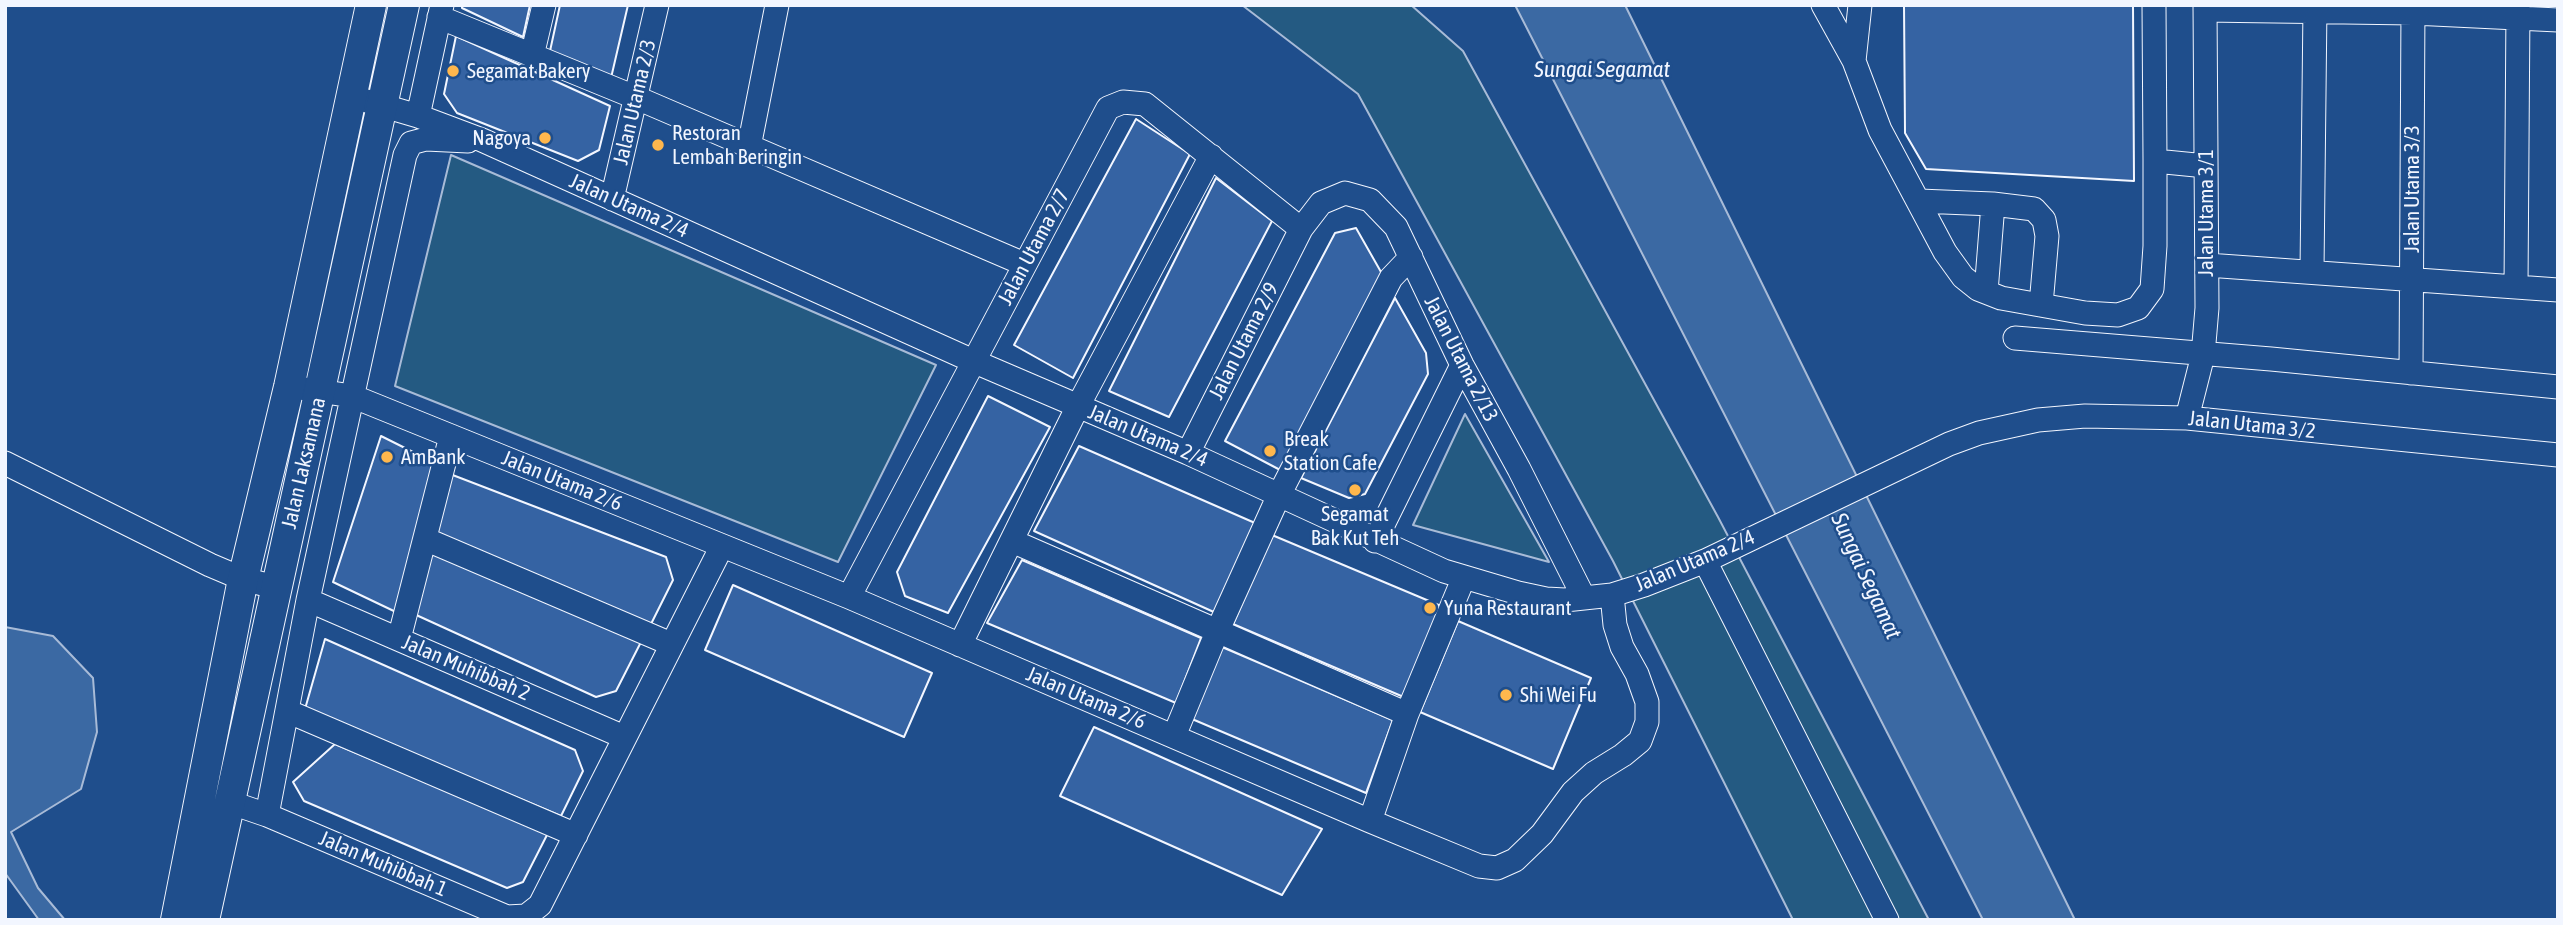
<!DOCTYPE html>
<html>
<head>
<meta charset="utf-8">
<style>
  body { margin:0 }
  #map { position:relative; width:2563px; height:925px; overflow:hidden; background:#1f4e8c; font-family:"Asap Condensed",sans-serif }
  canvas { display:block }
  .frame { position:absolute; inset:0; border:7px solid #f2f6ff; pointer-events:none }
</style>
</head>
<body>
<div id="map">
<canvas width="2563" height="925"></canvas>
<div class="frame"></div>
</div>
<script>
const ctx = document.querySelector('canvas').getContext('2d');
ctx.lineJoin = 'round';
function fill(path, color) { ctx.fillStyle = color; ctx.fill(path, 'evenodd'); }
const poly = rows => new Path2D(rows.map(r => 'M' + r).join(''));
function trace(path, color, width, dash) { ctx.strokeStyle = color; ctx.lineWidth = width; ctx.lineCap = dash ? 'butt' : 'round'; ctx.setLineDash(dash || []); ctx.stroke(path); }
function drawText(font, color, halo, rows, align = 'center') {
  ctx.font = font + ' "Asap Condensed",sans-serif'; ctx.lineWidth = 5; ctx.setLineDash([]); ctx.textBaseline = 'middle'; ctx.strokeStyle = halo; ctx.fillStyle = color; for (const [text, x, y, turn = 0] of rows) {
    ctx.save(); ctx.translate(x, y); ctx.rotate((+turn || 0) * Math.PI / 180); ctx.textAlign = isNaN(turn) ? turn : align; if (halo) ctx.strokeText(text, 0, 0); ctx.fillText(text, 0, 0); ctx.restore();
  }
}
const green = poly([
  [1242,5,1411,5,1463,51,1718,517,1929,920,1793,920,1613,561,1358,94,1242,5],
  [451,155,936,365,838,562,395,386,451,155],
  [1465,414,1549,562,1413,525,1465,414]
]);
fill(green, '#245a82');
trace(green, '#a8bbd7', 2);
const water = poly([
  [1515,5,1625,5,2075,920,1983,920,1515,5],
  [5,627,53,636,93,678,97,732,81,789,11,832,38,888,65,920,39,920,5,873,5,627]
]);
fill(water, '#3b69a3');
trace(water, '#a8bbd7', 2);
const building = poly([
  [462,5,530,5,523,37,462,8,462,5],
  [560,5,628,5,611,78,550,51,560,5],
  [1904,5,2133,5,2134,181,1926,169,1905,133,1904,5],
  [456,36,610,106,599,150,578,161,457,113,444,94,456,36],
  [1136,119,1190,154,1073,378,1014,345,1136,119],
  [1216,178,1272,221,1169,417,1109,391,1216,178],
  [1356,228,1385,279,1284,472,1225,441,1335,233,1356,228],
  [1395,298,1426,353,1428,374,1365,494,1349,498,1301,478,1395,298],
  [988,396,1050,427,948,613,905,596,897,572,988,396],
  [381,436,433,462,398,613,333,582,381,436],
  [1079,446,1255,523,1216,613,1034,531,1079,446],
  [450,474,666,557,673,580,649,628,432,536,450,474],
  [1272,535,1441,606,1406,698,1233,624,1272,535],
  [429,550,641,642,616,691,596,697,414,614,429,550],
  [1022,560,1201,638,1176,703,987,623,1022,560],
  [733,585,932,673,904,737,705,650,733,585],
  [1458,621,1591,678,1553,769,1420,712,1458,621],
  [325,639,575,750,583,771,561,816,305,709,325,639],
  [1222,647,1393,720,1366,793,1192,719,1222,647],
  [1094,727,1322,829,1282,895,1060,796,1094,727],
  [335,744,548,833,523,882,507,888,304,801,293,782,335,744]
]);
fill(building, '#3563a3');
trace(building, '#f2f6ff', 2);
const minor = poly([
  [1823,5,1854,61,1880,130,1945,252,1963,277,1978,289,2001,298,2085,313,2118,315,2138,308,2152,289,2155,246,2155,161],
  [2154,5,2155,161,2206,166],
  [2205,10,2413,13,2558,20],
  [439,17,637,98,1024,264],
  [532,56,544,5],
  [1854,61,1860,5],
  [367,101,418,116,482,140,973,361,1188,453,1444,571,1518,593,1546,599,1565,600,1612,595,1644,585,1705,561,1949,444,1979,433,2038,420,2085,416,2187,418,2558,455],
  [418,116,442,5],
  [749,147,777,5],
  [612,199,657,5],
  [1919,201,1993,204,2034,209,2044,220,2047,236,2041,305],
  [2207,265,2558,290],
  [2312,271,2315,5],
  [2516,287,2518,5],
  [1986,292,1993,204],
  [2015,338,2271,359,2558,387],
  [2411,373,2413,5],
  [305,389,352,396,849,597,1370,821,1479,866,1497,868,1515,860,1542,834,1573,792,1594,773,1623,755,1640,741,1647,722,1647,702,1637,674,1622,647,1615,625,1612,595],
  [2187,418,2203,355,2207,308,2205,5],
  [1188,453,1301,229,1321,203,1345,193,1370,200,1396,227,1462,365,1519,469,1584,598],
  [5,463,210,565,243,579,275,587],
  [425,539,671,644],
  [1012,541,1407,714],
  [1375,541,1462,365],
  [1705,561,1887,920],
  [849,597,1108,108,1123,102,1145,104,1301,229],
  [308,600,624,737],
  [399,639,451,436],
  [960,645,1078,406,1211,156],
  [287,711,576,835],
  [1174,736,1217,632,1279,495,1391,278,1411,257],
  [229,802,267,815,507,917,526,916,540,905,722,546],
  [267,815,308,600,405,155,411,143,426,139,468,141],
  [1370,821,1407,714,1464,577]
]);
const major = poly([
  [176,920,243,579,289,387,371,5],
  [204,920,404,5]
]);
trace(minor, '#f2f6ff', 25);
trace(major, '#f2f6ff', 32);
trace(minor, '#1f4e8c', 23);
trace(major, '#1f4e8c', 30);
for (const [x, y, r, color] of [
  [453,71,7,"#ffb74d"],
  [545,138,7,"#ffb74d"],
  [658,145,7,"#ffb74d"],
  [1270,451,7,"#ffb74d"],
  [387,457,7,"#ffb74d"],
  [1355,490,7,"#ffb74d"],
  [1430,608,7,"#ffb74d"],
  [1506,695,7,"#ffb74d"]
]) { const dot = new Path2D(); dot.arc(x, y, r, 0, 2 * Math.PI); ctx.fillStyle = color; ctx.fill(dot); trace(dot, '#1f4e8c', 2.5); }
drawText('21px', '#f2f6ff', '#1f4e8c', [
  ["Segamat Bakery",467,71],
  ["Restoran",672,133],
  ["Lembah Beringin",672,157],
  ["Nagoya",531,138,"right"],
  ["Break",1284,439],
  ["Station Cafe",1284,463],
  ["AmBank",401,457],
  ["Segamat",1355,514,"center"],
  ["Bak Kut Teh",1355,538,"center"],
  ["Yuna Restaurant",1444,608],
  ["Shi Wei Fu",1520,695]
], 'left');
drawText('21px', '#f2f6ff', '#1f4e8c', [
  ["Jalan Utama 2/3",635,102,-77],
  ["Jalan Utama 3/3",2412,189,-90],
  ["Jalan Utama 2/4",629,206,24],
  ["Jalan Utama 3/1",2206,213,-90],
  ["Jalan Utama 2/7",1034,247,-62],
  ["Jalan Utama 2/9",1244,341,-63],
  ["Jalan Utama 2/13",1461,359,63],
  ["Jalan Utama 3/2",2252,425,6],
  ["Jalan Utama 2/4",1148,436,23],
  ["Jalan Laksamana",304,463,-77],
  ["Jalan Utama 2/6",562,481,22],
  ["Jalan Utama 2/4",1695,561,-23],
  ["Jalan Muhibbah 2",466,668,23],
  ["Jalan Utama 2/6",1086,698,23],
  ["Jalan Muhibbah 1",383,864,23]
]);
drawText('italic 23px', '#f2f6ff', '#1f4e8c', [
  ["Sungai Segamat",1602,70],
  ["Sungai Segamat",1866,576,65]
]);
</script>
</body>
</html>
